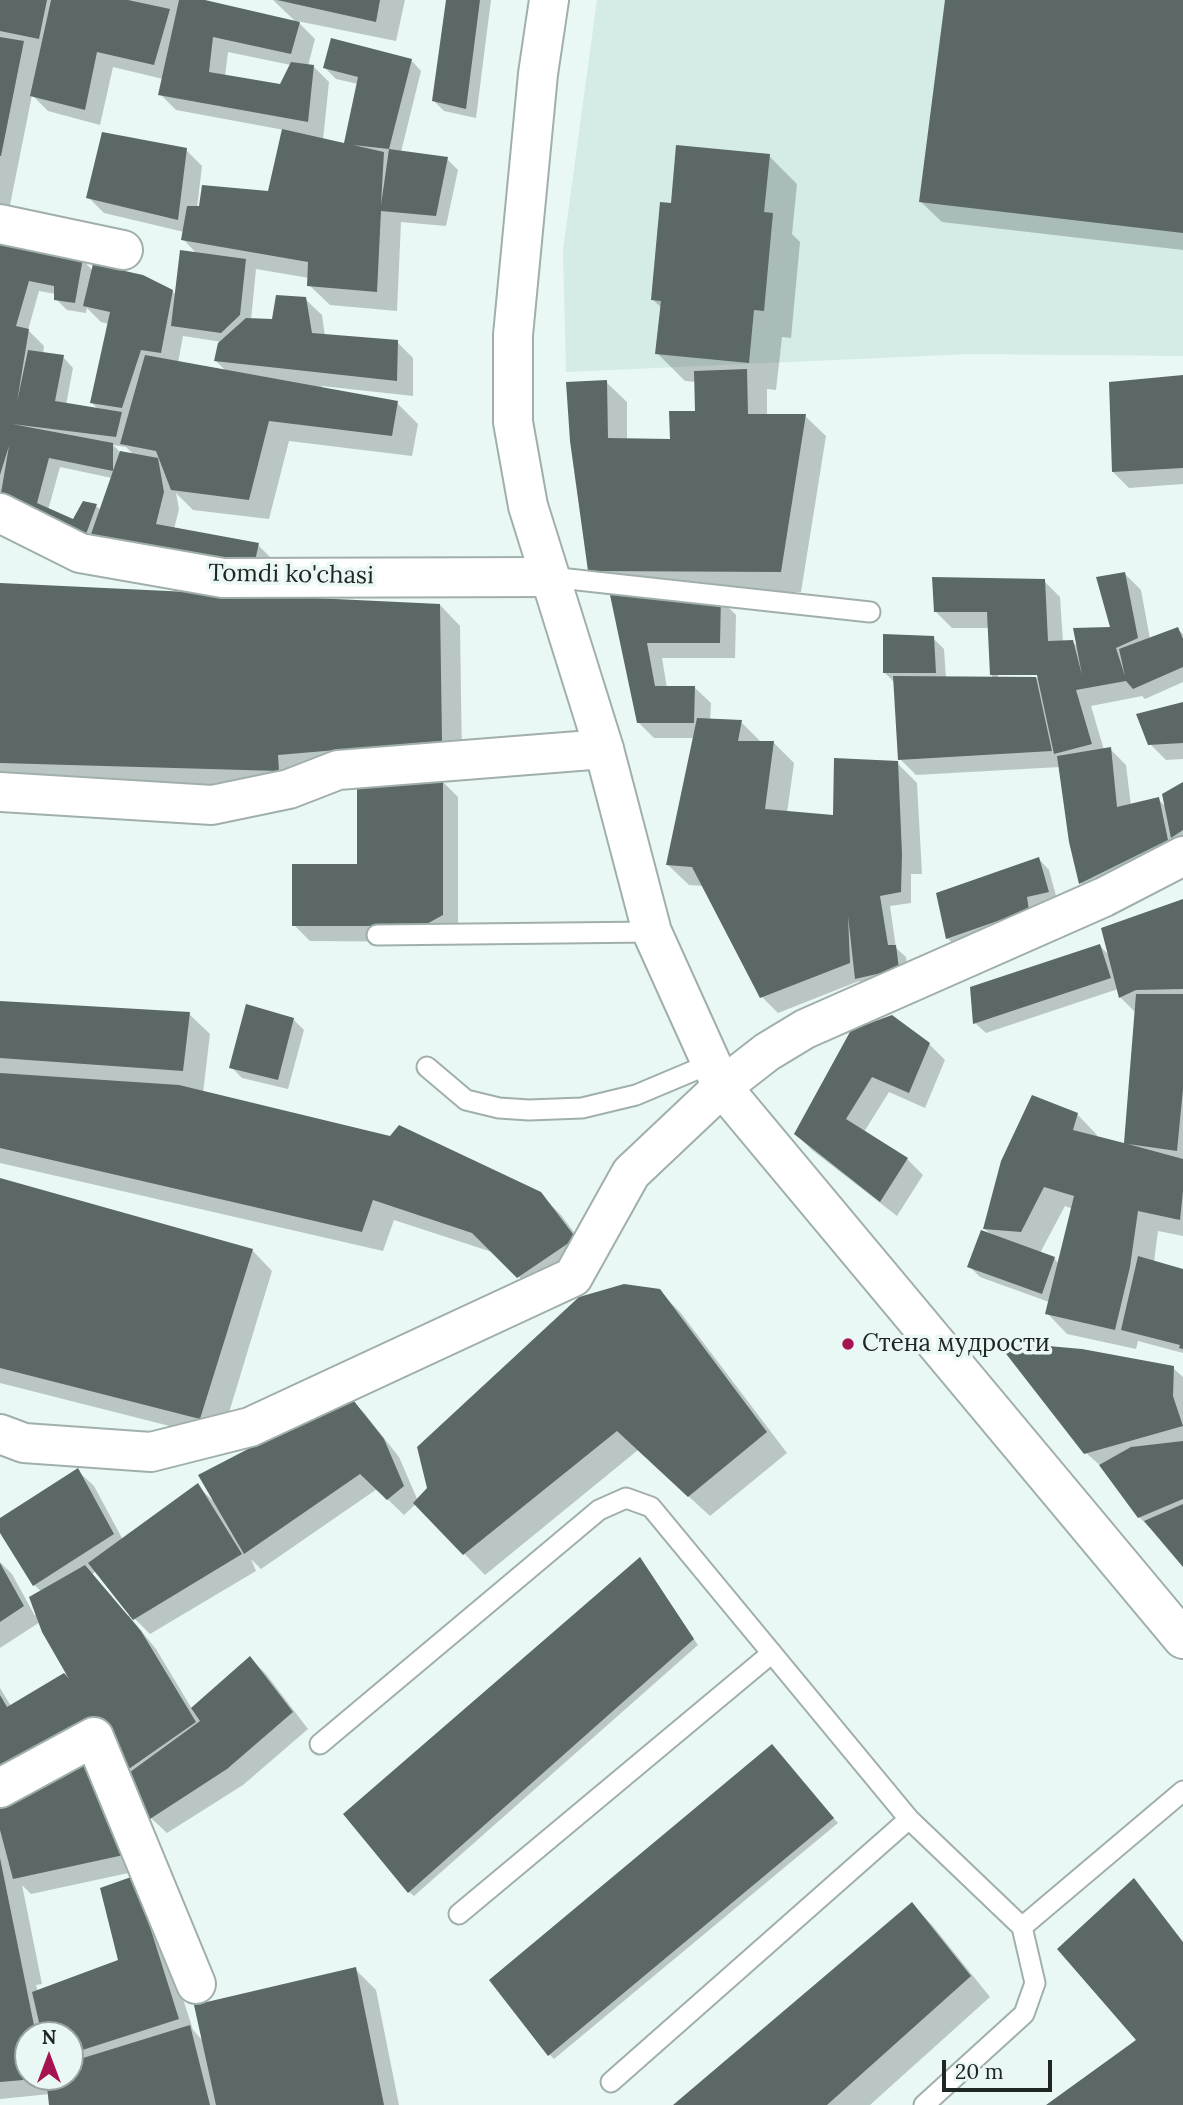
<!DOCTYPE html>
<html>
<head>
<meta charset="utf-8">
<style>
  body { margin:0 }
  #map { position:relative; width:1183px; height:2105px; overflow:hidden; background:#e9f8f5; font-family:Lora,serif }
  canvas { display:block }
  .north { position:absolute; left:14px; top:2021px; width:70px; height:70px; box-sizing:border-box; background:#e9f8f5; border:2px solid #99a4a1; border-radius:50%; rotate:0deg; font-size:19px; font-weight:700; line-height:28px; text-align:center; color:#202624 }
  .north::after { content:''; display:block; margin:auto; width:24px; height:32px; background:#a51351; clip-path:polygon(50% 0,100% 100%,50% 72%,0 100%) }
  .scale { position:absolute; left:942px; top:2060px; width:110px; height:32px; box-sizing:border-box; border:4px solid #202624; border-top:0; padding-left:9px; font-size:21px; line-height:24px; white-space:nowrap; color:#202624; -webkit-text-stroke:5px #e9f8f5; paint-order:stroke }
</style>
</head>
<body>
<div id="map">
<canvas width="1183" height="2105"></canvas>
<div class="north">N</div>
<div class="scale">20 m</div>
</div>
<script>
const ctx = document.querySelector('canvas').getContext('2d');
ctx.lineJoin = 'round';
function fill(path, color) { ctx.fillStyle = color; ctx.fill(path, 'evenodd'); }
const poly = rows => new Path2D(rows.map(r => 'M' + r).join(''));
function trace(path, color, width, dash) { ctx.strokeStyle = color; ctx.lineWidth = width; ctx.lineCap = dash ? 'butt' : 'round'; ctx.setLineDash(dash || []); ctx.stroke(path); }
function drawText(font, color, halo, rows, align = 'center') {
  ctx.font = font + ' Lora,serif'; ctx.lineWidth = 7; ctx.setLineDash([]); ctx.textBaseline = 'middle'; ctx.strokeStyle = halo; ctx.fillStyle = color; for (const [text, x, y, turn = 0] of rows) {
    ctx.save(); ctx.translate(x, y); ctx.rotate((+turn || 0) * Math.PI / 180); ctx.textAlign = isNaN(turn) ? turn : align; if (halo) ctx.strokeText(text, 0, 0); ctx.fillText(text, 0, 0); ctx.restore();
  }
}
fill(poly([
  [597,0,1183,0,1183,356,970,354,566,372,563,250]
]), '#d4ebe7');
fill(poly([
  [0,0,197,0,296,22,273,0,405,0,396,41,297,21,315,39,308,66,313,66,329,82,323,140,345,145,358,84,336,79,325,68,411,60,421,71,401,152,447,159,458,170,446,226,401,222,397,311,330,305,309,285,309,278,256,269,251,320,274,321,305,299,322,315,325,336,397,342,413,358,413,396,322,386,321,389,397,403,418,424,412,456,289,441,269,519,193,510,176,493,179,509,174,529,258,545,274,561,107,555,0,507,0,244,82,259,93,271,172,291,177,296,197,254,183,239,184,232,104,213,88,197,186,150,202,166,197,208,269,193,284,130,176,110,160,94,163,79,113,67,100,125,48,111,32,95,9,210,0,208],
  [228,52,291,65,281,86,225,76],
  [39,291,56,294,56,299,67,310,86,313,87,308,101,322,109,324,92,403,99,410,66,405,73,368,63,357,43,354,44,346,28,330],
  [183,336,222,342,216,361,227,372,178,363],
  [113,445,126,447,134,455,121,453],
  [60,467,112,478,101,510,96,506,84,503,74,522,48,510],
  [448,0,491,0,476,118,444,111,434,101],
  [947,0,1183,0,1183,250,942,222,921,202],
  [769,156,797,184,792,234,800,242,791,338,782,337,776,390,767,389,767,416,805,416,826,436,801,592,610,591,590,570,606,382,627,402,627,440,671,441,697,412,696,382,685,381,657,353,662,308,652,299,672,205],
  [1183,377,1183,484,1129,488,1113,472],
  [1125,574,1141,590,1150,639,1177,629,1183,634,1183,682,1145,699,1142,696,1091,706,1104,750,1110,749,1126,765,1131,806,1158,799,1166,807,1183,784,1183,847,1097,899,1081,883,1060,767,916,775,900,759,895,683,885,673,933,638,944,649,946,678,992,678,989,628,952,628,936,612,1044,581,1060,597,1063,642,1072,641,1078,647,1112,628],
  [1038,673,1039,678,998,678,998,675],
  [0,584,440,605,460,626,462,761,299,791,0,782],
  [613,596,720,599,736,615,735,658,662,658,667,688,695,688,711,703,710,721,741,722,761,742,773,742,794,763,787,813,835,817,897,763,917,783,922,874,911,874,911,903,890,906,896,948,906,957,909,979,867,989,859,981,778,1013,762,997,704,886,689,885,668,865,695,738,654,738,638,722],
  [1183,704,1183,759,1166,760,1150,744],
  [442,781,458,797,458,931,440,942,310,941,294,925,359,866],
  [1039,859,1049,870,1058,903,958,948,947,938],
  [1183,901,1183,1236,1158,1231,1154,1262,1183,1270,1183,1353,1138,1341,1136,1349,1067,1334,1047,1313,1049,1302,980,1277,969,1266,992,1236,985,1229,1077,1114,1097,1135,1096,1138,1129,1146,1125,1142,1136,1013,1120,997,1118,989,986,1033,975,1023,1100,946,1110,956],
  [1065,1206,1073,1209,1059,1264,1054,1258,1040,1253],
  [0,1003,189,1014,210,1034,203,1093,540,1194,561,1215,595,1260,539,1297,495,1253,394,1220,383,1251,0,1163],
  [293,1019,304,1030,288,1089,242,1078,231,1067],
  [852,1031,929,1044,945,1060,925,1108,889,1092,864,1132,907,1159,923,1175,897,1216,812,1150,796,1134],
  [0,1180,252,1250,272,1271,221,1439,0,1383],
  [659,1291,680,1312,787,1453,710,1516,638,1450,485,1575,416,1504,404,1515,377,1489,261,1569,251,1559,256,1571,150,1634,132,1616,130,1617,156,1649,192,1709,250,1658,266,1674,308,1729,243,1785,167,1833,151,1818,103,1735,0,1774,0,1688,11,1706,67,1673,40,1622,0,1648,0,1562,12,1574,35,1616,42,1592,34,1585,0,1529,0,1520,78,1471,94,1486,123,1540,198,1486,212,1500,349,1398,365,1414,399,1457,418,1501],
  [97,1571,131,1614,128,1616,92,1574],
  [1173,1368,1183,1377,1183,1564,1152,1527,1150,1528,1139,1517,1103,1468,1085,1452],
  [644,1564,698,1645,414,1896,409,1892],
  [776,1751,838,1823,554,2059,549,2054],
  [0,1777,147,1869,31,1894,22,1885,42,1984,36,1985,38,1992,120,1961,149,1893,193,2030,203,2041,355,1969,376,1990,399,2105,51,2105,50,2094,0,2099],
  [28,2035,70,2035,70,2077,28,2077],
  [912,1904,932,1925,990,1997,870,2105,676,2105]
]), '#0003');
fill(poly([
  [0,0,47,0,39,39,0,31],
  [51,0,128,0,170,9,154,65,97,52,85,110,30,96],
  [179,0,205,0,300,22,291,54,213,37,209,72,280,84,291,62,314,65,308,122,158,95],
  [277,0,380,0,376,22],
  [446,0,480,0,466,109,432,101],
  [945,0,1183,0,1183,233,919,202],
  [0,37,24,41,1,156,0,156],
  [331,38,412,59,389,149,353,145,384,152,381,205,389,149,448,157,436,216,381,211,377,292,307,286,308,262,181,240,187,206,199,206,202,185,268,191,282,129,344,143,358,77,323,68],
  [102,132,187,148,178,220,86,198],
  [676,145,770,154,764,212,773,213,764,311,754,310,749,363,655,354,661,301,651,300,660,202,671,203],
  [0,242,83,258,75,303,54,300,54,286,29,281,16,326,29,329,17,402,28,350,64,355,55,401,122,412,116,437,12,424,113,443,113,471,120,451,158,458,164,492,156,524,259,543,253,570,89,540,113,471,49,458,37,503,73,519,83,501,97,504,85,537,0,499,9,446,0,475],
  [180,250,246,259,240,315,221,333,171,326],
  [93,264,143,275,173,290,161,353,141,350,122,408,90,403,110,312,83,306],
  [276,295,306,297,312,333,398,340,397,381,214,361,218,343,246,318,272,319],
  [145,355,398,401,392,436,269,421,249,500,171,490,156,451,120,444],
  [747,369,748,414,806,414,781,572,588,571,570,441,566,382,607,380,608,438,670,439,669,411,695,411,694,371],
  [1183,375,1183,468,1112,472,1109,382],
  [1125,572,1138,638,1116,648,1125,676,1119,649,1178,627,1183,639,1183,667,1133,689,1126,681,1076,690,1092,744,1054,754,1037,675,990,675,987,612,934,612,932,577,1045,579,1048,641,1073,640,1082,675,1073,628,1110,627,1096,577],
  [0,583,440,604,442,741,278,755,279,771,0,763],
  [610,595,721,597,720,643,647,643,655,686,695,686,694,723,637,723],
  [883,634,934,636,936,673,883,673],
  [893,676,1036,677,1052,751,898,760],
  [1183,702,1183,743,1148,745,1136,714],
  [697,718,742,720,738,741,774,741,765,809,833,815,834,758,898,761,902,854,901,892,880,896,888,945,896,945,899,969,855,979,848,916,850,963,760,998,692,867,666,865],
  [1111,747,1117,807,1159,797,1168,840,1079,884,1069,842,1057,756],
  [357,779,443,780,443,915,423,926,292,926,292,864,357,864],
  [1183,782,1183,830,1171,838,1162,794],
  [1039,857,1049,892,1027,897,1029,910,946,939,936,893],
  [1183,899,1183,989,1136,990,1119,998,1101,928],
  [1100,944,1111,978,973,1024,970,987],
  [1136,994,1183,994,1183,1089,1177,1151,1128,1144,1183,1159,1183,1191,1180,1220,1138,1211,1130,1267,1115,1330,1045,1314,1074,1196,1044,1187,1021,1232,983,1229,1001,1161,1032,1095,1078,1113,1073,1130,1124,1143],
  [0,1001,190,1012,183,1071,0,1058],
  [246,1004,294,1018,278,1080,229,1068],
  [892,1015,930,1043,909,1093,872,1077,846,1119,908,1158,880,1202,794,1134,851,1030],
  [0,1073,179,1085,390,1136,399,1125,541,1192,576,1238,517,1278,472,1233,373,1200,362,1232,0,1148],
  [0,1178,253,1249,200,1419,0,1368],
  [981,1230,1055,1257,1042,1294,967,1267],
  [1138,1256,1183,1269,1183,1349,1179,1348,1180,1345,1121,1330],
  [624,1284,660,1289,767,1432,688,1497,617,1431,463,1555,413,1503,427,1488,417,1447,579,1297],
  [1037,1345,1082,1349,1174,1366,1173,1396,1183,1426,1084,1454,1000,1346],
  [350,1396,384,1439,404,1486,387,1500,360,1474,244,1554,198,1475],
  [1183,1441,1183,1499,1138,1518,1099,1465,1131,1447],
  [78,1468,114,1534,33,1586,0,1533,0,1518],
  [198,1483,242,1554,133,1620,88,1563],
  [1183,1504,1183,1567,1144,1521],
  [640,1557,694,1639,408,1893,343,1814],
  [0,1563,24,1606,0,1622],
  [85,1565,141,1631,196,1722,123,1773,91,1717,0,1768,0,1695,7,1707,64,1673,69,1679,42,1632,29,1597],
  [250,1656,293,1712,227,1769,150,1819,126,1775,200,1721,191,1708],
  [772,1744,834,1818,548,2056,489,1980],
  [100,1761,133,1853,13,1879,0,1830,0,1791],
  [0,1858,36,2035,28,2035,28,2077,35,2077,35,2079,0,2082],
  [134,1876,179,2019,70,2054,70,2035,42,2035,32,1992,118,1960,100,1888],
  [1134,1878,1183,1942,1183,2105,1046,2105,1136,2040,1057,1949],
  [912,1902,971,1976,827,2105,673,2105],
  [356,1967,384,2105,216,2105,194,2005],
  [190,2025,210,2105,49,2105,46,2077,70,2077,70,2062]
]), '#5b6866');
const lane = poly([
  [550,577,870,612],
  [377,935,652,932],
  [427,1067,466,1100,499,1108,529,1110,582,1108,636,1095,712,1063],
  [320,1744,599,1510,626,1498,651,1507,909,1819,1022,1927,1035,1983,1024,2014,924,2105],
  [459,1914,772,1653],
  [1022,1927,1183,1791],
  [611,2082,909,1819]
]);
const street = poly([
  [0,224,123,250],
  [0,513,80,553,223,578,550,577],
  [0,792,212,805,289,789,338,770,604,749],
  [0,1434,24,1443,151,1452,250,1427,573,1277,631,1173,722,1087,767,1052,805,1029,1104,897,1183,856],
  [0,1788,94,1737,196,1984]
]);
const secondary = poly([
  [549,0,538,74,513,335,513,422,528,506,604,749,652,932,722,1087,1183,1639]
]);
trace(lane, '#a1afac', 23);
trace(street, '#a1afac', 42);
trace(secondary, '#a1afac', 42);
trace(lane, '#fff', 19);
trace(street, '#fff', 38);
trace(secondary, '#fff', 38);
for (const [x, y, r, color] of [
  [848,1344,7,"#a51351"]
]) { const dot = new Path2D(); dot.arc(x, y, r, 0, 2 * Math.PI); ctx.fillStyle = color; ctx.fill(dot); trace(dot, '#e9f8f5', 2.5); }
drawText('24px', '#202624', '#e9f8f5', [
  ["Tomdi ko'chasi",291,575,1]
]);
drawText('24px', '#202624', '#e9f8f5', [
  ["Стена мудрости",862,1344]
], 'left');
</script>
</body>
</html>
